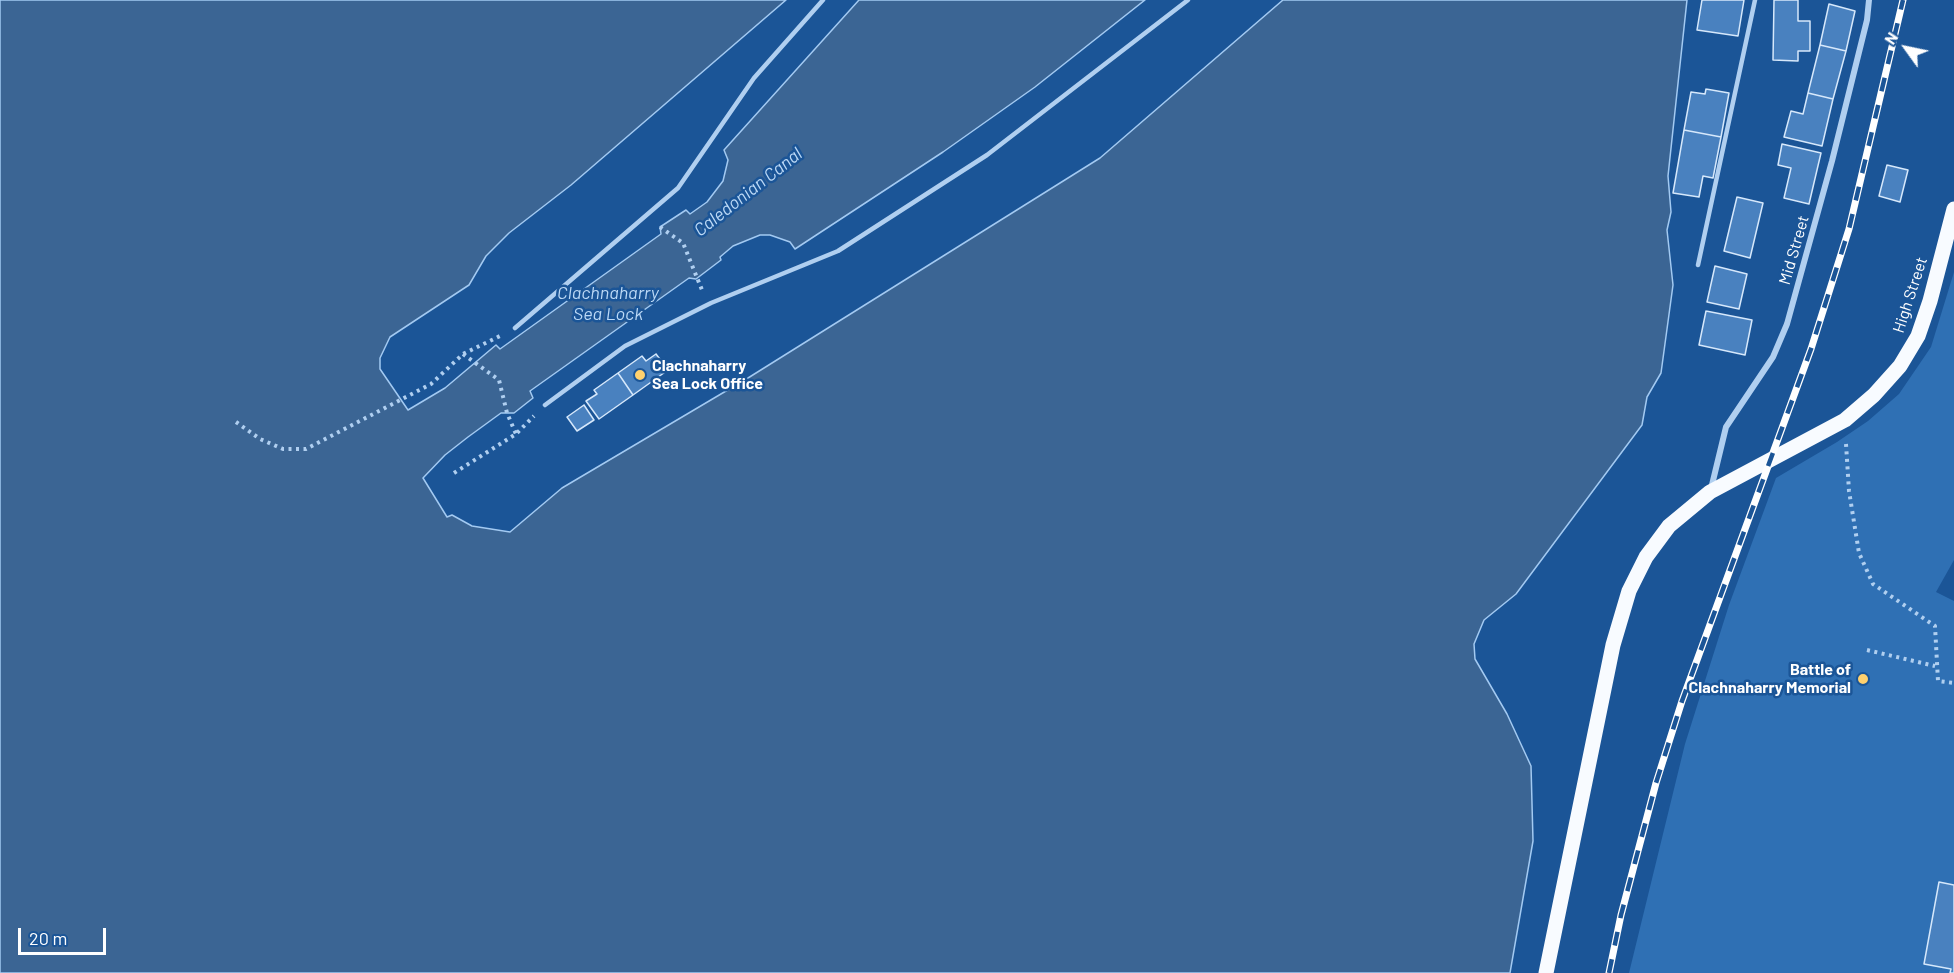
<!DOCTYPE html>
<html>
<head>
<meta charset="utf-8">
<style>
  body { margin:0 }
  #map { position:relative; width:1954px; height:973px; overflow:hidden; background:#1b5597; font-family:Barlow,sans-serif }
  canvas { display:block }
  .north { position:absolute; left:1876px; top:18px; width:60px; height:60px; -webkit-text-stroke:4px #1b5597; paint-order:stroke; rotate:303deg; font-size:16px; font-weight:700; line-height:24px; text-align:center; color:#fff }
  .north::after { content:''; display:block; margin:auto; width:21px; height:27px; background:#fff; clip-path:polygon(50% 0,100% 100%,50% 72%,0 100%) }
  .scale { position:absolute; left:18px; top:928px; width:88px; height:27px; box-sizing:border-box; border:3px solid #fff; border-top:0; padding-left:8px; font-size:18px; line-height:21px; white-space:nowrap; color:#fff; -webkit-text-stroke:4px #1b5597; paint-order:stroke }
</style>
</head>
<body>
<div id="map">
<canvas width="1954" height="973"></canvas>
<div class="north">N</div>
<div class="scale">20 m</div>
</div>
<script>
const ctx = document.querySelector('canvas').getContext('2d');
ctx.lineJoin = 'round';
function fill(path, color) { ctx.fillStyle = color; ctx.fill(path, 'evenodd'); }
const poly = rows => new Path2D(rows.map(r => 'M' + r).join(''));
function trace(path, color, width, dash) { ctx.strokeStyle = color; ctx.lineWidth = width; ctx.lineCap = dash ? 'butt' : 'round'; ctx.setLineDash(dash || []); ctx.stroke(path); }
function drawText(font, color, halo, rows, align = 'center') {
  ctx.font = font + ' Barlow,sans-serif'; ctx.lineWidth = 5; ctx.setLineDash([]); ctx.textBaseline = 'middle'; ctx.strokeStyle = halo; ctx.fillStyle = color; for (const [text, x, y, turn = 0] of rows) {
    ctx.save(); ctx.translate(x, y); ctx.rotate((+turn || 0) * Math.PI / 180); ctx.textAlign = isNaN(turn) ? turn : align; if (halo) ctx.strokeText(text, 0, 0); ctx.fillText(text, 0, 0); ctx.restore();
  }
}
fill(poly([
  [1954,272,1954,560,1936,592,1954,601,1954,973,1629,973,1685,744,1729,605,1776,478,1837,442,1868,421,1899,394,1931,347]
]), '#2f70b4');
const water = poly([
  [0,0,786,0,571,185,509,233,486,256,469,285,390,337,380,358,380,369,408,410,445,388,496,345,500,349,661,234,660,227,686,210,690,214,707,202,723,181,728,160,724,150,859,0,1145,0,1035,87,943,152,795,249,790,242,770,235,760,235,733,246,720,257,721,260,696,279,689,278,530,391,533,398,514,413,501,413,468,437,445,455,423,478,447,517,452,515,472,526,510,532,562,488,748,378,1100,158,1283,0,1687,0,1668,176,1671,212,1667,230,1673,285,1661,373,1647,397,1642,425,1516,594,1484,620,1474,644,1475,659,1507,714,1531,766,1533,841,1510,973,0,973,0,0]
]);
fill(water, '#3b6594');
trace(water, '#a3caf2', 1.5);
const building = poly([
  [1702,0,1744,0,1738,36,1697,30,1702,0],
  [1774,0,1798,0,1798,21,1810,21,1810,51,1798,51,1798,61,1773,60,1774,0],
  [1829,4,1855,11,1846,51,1820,45,1829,4],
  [1820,45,1846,51,1833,99,1808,93,1820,45],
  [1706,89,1729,93,1721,137,1684,130,1691,92,1705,94,1706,89],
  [1808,93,1833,99,1822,146,1784,137,1791,111,1803,114,1808,93],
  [1684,130,1721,137,1713,178,1703,176,1699,197,1673,193,1684,130],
  [1782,144,1821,153,1809,204,1784,198,1791,168,1778,165,1782,144],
  [1887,165,1908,170,1900,202,1879,196,1887,165],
  [1737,197,1763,203,1750,258,1724,251,1737,197],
  [1715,266,1747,274,1739,309,1707,302,1715,266],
  [1706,311,1752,320,1745,355,1699,345,1706,311],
  [656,354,668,370,633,395,618,373,642,356,646,361,656,354],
  [618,373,633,395,599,419,586,401,597,394,594,390,618,373],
  [584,405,594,420,577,431,567,417,584,405],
  [1939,882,1954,885,1954,973,1950,973,1951,969,1924,964,1939,882]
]);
fill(building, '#4981bf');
trace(building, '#d6e8fb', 1.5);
trace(poly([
  [660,227,683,243,702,290],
  [463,354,499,380,507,413,516,434],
  [236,422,260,439,283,449,306,449,431,384,463,354,500,336],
  [1846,444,1849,491,1859,553,1873,584,1935,626,1938,681,1954,683],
  [454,473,516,434,534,416],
  [1867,650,1935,666]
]), '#b0cff0', 4, [3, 4.5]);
trace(poly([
  [1698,265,1755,0],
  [515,328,678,188,754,78,823,0],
  [545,405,625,346,711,303,838,251,987,155,1188,0]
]), '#b0cff0', 4.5);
trace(poly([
  [1711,489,1726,427,1773,357,1787,324,1832,161,1867,20,1869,0]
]), '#b0cff0', 6);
trace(poly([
  [1546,973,1613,645,1629,591,1646,557,1669,526,1710,492,1845,420,1874,395,1900,366,1918,336,1930,301,1954,209]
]), '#f8fbff', 15);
const rail = poly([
  [1609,973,1621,915,1656,783,1682,701,1811,349,1849,229,1903,0]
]);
trace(rail, '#fff', 7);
trace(rail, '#1b5597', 4.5, [14]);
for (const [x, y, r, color] of [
  [640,375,6,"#ffd16e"],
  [1863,679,6,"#ffd16e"]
]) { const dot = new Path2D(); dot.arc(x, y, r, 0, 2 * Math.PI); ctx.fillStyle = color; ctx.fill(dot); trace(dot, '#1b5597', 2); }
drawText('16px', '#fff', '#1b5597', [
  ["Mid Street",1794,250,-74],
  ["High Street",1910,295,-72]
]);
drawText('bold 16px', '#fff', '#1b5597', [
  ["Clachnaharry",652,366],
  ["Sea Lock Office",652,384],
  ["Battle of",1851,670,"right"],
  ["Clachnaharry Memorial",1851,688,"right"]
], 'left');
drawText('italic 18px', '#bcd9f6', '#1b5597', [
  ["Caledonian Canal",748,192,-38],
  ["Clachnaharry",608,293],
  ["Sea Lock",608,314]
]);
</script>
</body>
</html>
